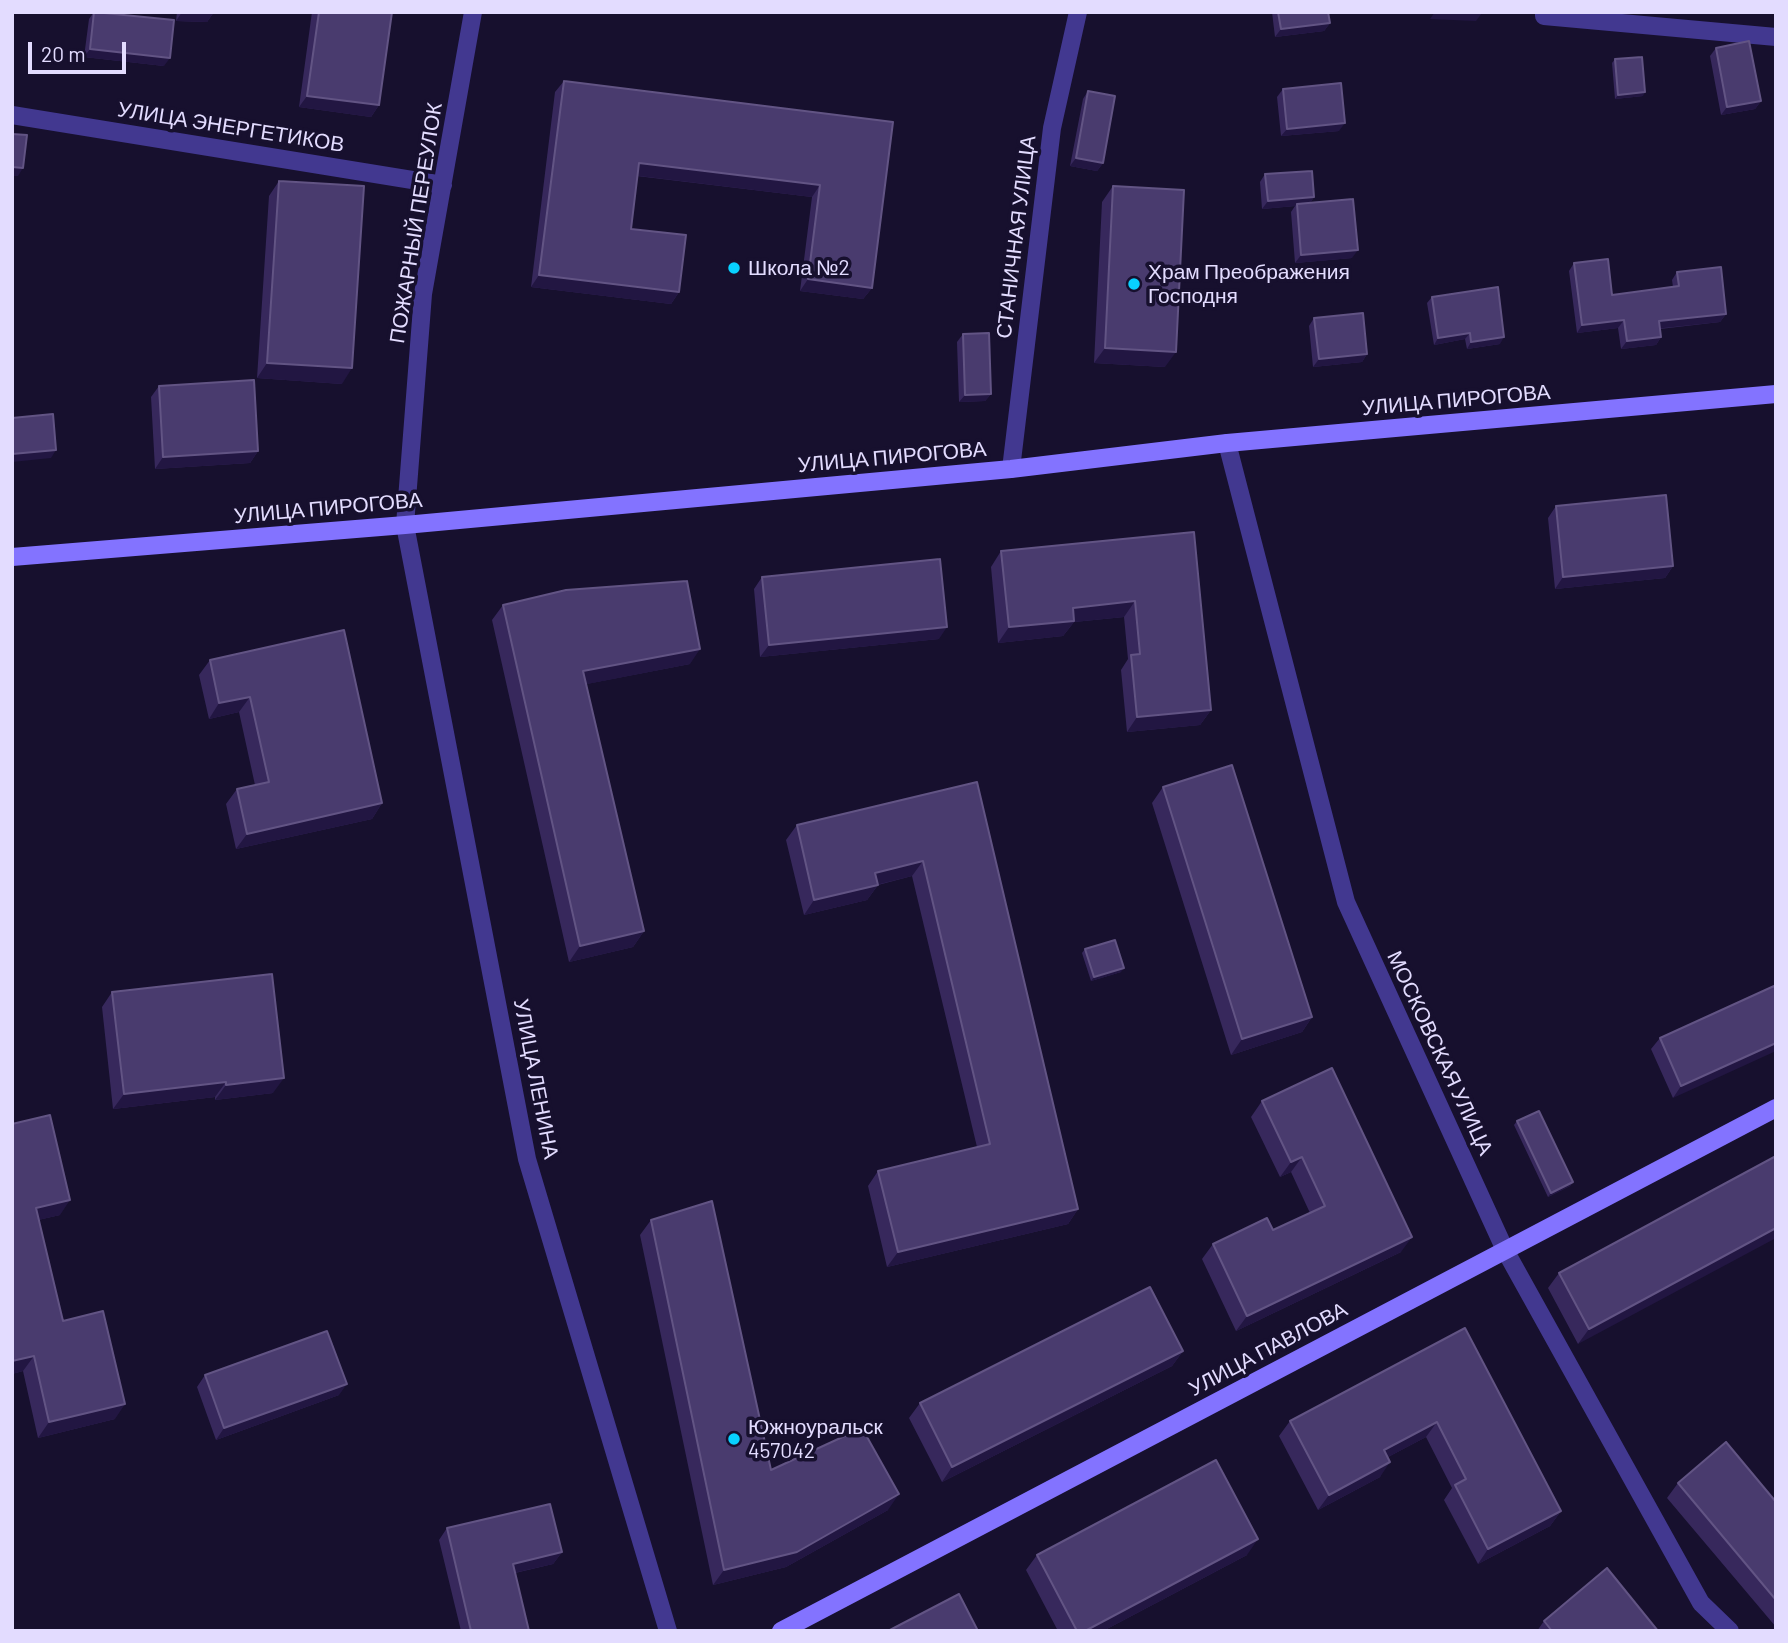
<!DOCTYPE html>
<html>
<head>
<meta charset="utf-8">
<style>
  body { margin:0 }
  #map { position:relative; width:1788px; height:1643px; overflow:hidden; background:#17102e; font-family:Barlow,sans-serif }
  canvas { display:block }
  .frame { position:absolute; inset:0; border:14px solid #e3dcff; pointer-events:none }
  .scale { position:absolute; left:28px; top:42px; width:98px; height:32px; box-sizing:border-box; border:4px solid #e3dcff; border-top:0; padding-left:9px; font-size:21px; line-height:24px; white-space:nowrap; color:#e3dcff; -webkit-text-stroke:5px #17102e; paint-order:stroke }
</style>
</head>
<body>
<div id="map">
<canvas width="1788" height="1643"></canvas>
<div class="frame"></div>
<div class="scale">20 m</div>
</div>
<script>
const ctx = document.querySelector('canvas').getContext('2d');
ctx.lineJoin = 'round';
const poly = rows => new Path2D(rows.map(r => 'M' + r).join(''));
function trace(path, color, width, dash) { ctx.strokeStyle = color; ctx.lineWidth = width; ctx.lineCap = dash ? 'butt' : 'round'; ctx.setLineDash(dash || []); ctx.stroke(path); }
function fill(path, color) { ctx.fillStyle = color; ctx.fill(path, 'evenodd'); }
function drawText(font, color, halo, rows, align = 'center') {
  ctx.font = font + ' Barlow,sans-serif'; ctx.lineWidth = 7; ctx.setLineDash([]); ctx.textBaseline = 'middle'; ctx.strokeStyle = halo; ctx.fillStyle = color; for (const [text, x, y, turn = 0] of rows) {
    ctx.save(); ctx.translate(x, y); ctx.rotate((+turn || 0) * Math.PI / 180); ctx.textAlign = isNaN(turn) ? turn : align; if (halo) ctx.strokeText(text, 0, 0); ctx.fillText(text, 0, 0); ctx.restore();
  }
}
trace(poly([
  [473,12,423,294,405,525,527,1159,668,1631],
  [1544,12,1544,16,1776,37],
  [12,115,443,185],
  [1227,443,1346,902,1505,1250,1701,1603,1730,1631],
  [1011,469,1052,128,1078,12]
]), '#423890', 18);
trace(poly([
  [12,557,405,525,1011,469,1227,443,1776,394],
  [781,1631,1776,1108]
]), '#8373ff', 18);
fill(poly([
  [94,12,164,66,84,57,89,19],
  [177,12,214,12,207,22,176,21],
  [312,12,392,12,379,105,371,117,299,107],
  [1272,12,1328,12,1330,23,1324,31,1275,37],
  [1716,48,1761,101,1755,109,1721,115,1710,56],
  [1615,59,1643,96,1615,99,1612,63],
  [564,81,893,122,872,288,863,299,800,291,812,197,637,176,631,229,679,292,671,304,531,287,555,92],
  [1283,89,1339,131,1281,136,1277,97],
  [1088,91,1103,163,1097,171,1070,166,1083,99],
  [1265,174,1314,197,1310,203,1352,258,1295,263,1291,212,1295,206,1262,209,1260,182],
  [279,181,342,384,257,378,269,196],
  [1113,186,1165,367,1094,363,1102,202],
  [1574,263,1612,295,1673,287,1672,280,1677,272,1726,314,1720,322,1660,329,1661,337,1656,345,1621,349,1618,328,1577,333,1569,271],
  [1432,297,1500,344,1467,349,1465,339,1434,345,1427,303],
  [1314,318,1367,354,1362,362,1313,367,1309,326],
  [963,334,991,394,985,401,959,402,957,342],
  [159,386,258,451,250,463,155,469,151,397],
  [1556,506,1673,566,1665,578,1555,589,1548,518],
  [1194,532,1211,710,1200,725,1127,732,1121,670,1128,659,1124,617,1074,622,1063,636,998,643,991,567,1001,551],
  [762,577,939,639,760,657,754,589],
  [503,605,690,664,586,684,644,931,633,947,569,962,492,620],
  [210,660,382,803,372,819,236,849,226,804,237,789,255,785,239,712,209,719,199,675],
  [977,782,1078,1209,1068,1224,887,1267,868,1186,878,1171,977,1147,912,876,878,885,867,900,804,915,786,840,797,825],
  [1163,787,1312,1017,1302,1032,1231,1055,1152,803],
  [1085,949,1121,972,1091,981,1082,953],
  [1776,990,1673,1098,1651,1049,1660,1038],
  [112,992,273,1093,215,1100,215,1097,113,1109,102,1007],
  [1262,1101,1401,1252,1236,1331,1202,1259,1213,1244,1273,1230,1310,1213,1291,1172,1280,1177,1251,1117],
  [1517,1121,1573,1182,1570,1186,1548,1197,1514,1125],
  [12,1124,60,1215,38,1220,63,1321,115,1419,38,1438,23,1371,12,1374],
  [1776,1156,1578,1344,1548,1288,1559,1273],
  [651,1220,771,1470,888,1510,786,1567,713,1585,640,1235],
  [1465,1328,1561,1511,1550,1526,1478,1564,1444,1500,1452,1488,1426,1437,1388,1457,1380,1477,1318,1510,1279,1436,1290,1421],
  [1183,1351,1172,1366,942,1482,909,1418,920,1403],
  [205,1375,339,1395,216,1440,197,1387],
  [1678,1483,1776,1502,1776,1627,1667,1498],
  [447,1528,562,1552,553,1564,515,1573,529,1631,461,1631,439,1540],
  [1037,1555,1247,1555,1103,1631,1058,1631,1026,1570],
  [1544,1621,1658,1631,1537,1631]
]), '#37285c');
fill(poly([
  [182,12,214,12,207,22,176,21],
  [1435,12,1461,12,1482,13,1476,21,1430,19],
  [1330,23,1324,31,1275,37,1281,29],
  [90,49,170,58,164,66,84,57],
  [1645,92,1643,96,1615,99,1618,95],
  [307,96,379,105,371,117,299,107],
  [1761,101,1755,109,1721,115,1727,107],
  [1345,123,1339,131,1281,136,1287,129],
  [1076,158,1103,163,1097,171,1070,166],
  [639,163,820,185,812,197,631,175],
  [12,167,23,168,18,176,12,176],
  [1314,197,1309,205,1297,204,1295,206,1262,209,1268,201],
  [1358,250,1352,258,1295,263,1301,255],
  [539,275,679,292,671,304,531,287],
  [808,279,872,288,863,299,800,291],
  [1726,314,1720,322,1654,329,1659,321],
  [1624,320,1618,328,1577,333,1582,325],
  [1470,333,1465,339,1434,345,1438,338],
  [1504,337,1500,344,1467,349,1471,342],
  [1661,337,1656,345,1621,349,1627,341],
  [1105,348,1176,352,1165,367,1094,363],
  [1367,354,1362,362,1313,367,1319,359],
  [267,363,352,368,342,384,257,378],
  [991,394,985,401,959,402,965,395],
  [56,450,51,458,12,462,12,454],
  [258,451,250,463,155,469,163,457],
  [1673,566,1665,578,1555,589,1563,577],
  [1135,601,1124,617,1074,622,1063,636,998,643,1009,627,1073,608],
  [947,627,939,639,760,657,769,645],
  [700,649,690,664,572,687,583,671],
  [250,697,239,712,209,719,219,703],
  [1211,710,1200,725,1127,732,1137,717],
  [382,803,372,819,236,849,247,834],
  [923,861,912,876,864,888,875,873],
  [878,885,867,900,804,915,814,900],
  [644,931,633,947,569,962,580,946],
  [1124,968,1121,972,1091,981,1094,977],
  [1312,1017,1302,1032,1231,1055,1242,1039],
  [1776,1043,1776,1051,1673,1098,1681,1086],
  [284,1078,273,1093,215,1100,226,1085],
  [226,1082,215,1097,113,1109,124,1094],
  [1302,1157,1291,1172,1280,1177,1291,1162],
  [1573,1182,1570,1186,1548,1197,1551,1193],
  [70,1200,60,1215,25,1223,36,1208],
  [1078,1209,1068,1224,887,1267,898,1252],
  [1776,1228,1776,1238,1578,1344,1589,1329],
  [1412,1237,1401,1252,1236,1331,1247,1316],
  [1183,1351,1172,1366,942,1482,952,1467],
  [34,1356,23,1371,12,1374,12,1361],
  [347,1384,339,1395,216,1440,224,1428],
  [125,1404,115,1419,38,1438,49,1422],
  [1437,1422,1426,1437,1373,1465,1384,1450],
  [1390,1462,1380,1477,1318,1510,1329,1495],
  [899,1494,888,1510,786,1567,713,1585,724,1570],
  [1561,1511,1550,1526,1478,1564,1488,1549],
  [1258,1539,1247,1555,1103,1631,1085,1631],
  [562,1552,553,1564,505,1575,513,1564]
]), '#221642');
const building = poly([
  [94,12,174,20,170,58,90,49,94,12],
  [319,12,392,12,379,105,307,96,319,12],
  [1278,12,1328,12,1330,23,1281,29,1278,12],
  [1749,41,1761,101,1727,107,1716,48,1749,41],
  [1642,57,1645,92,1618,95,1615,59,1642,57],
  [564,81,893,122,872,288,808,279,820,185,639,163,631,229,686,235,679,292,539,275,564,81],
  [1341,83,1345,123,1287,129,1283,89,1341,83],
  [1088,91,1115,96,1103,163,1076,158,1088,91],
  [12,134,27,135,23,168,12,167,12,134],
  [1312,171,1314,197,1268,201,1265,174,1312,171],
  [279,181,364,186,352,368,267,363,279,181],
  [1113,186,1184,190,1176,352,1105,348,1113,186],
  [1353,199,1358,250,1301,255,1297,204,1353,199],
  [1608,259,1612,295,1679,286,1677,272,1721,267,1726,314,1659,321,1661,337,1627,341,1624,320,1582,325,1574,263,1608,259],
  [1498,287,1504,337,1471,342,1470,333,1438,338,1432,297,1498,287],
  [1363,313,1367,354,1319,359,1314,318,1363,313],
  [989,333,991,394,965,395,963,334,989,333],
  [254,380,258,451,163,457,159,386,254,380],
  [53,414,56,450,12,454,12,418,53,414],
  [1666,495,1673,566,1563,577,1556,506,1666,495],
  [1194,532,1211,710,1137,717,1131,655,1140,654,1135,601,1073,608,1074,621,1009,627,1001,551,1194,532],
  [940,559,947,627,769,645,762,577,940,559],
  [687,581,700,649,583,671,644,931,580,946,503,605,566,590,687,581],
  [344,630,382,803,247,834,237,789,269,782,250,697,219,703,210,660,344,630],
  [1232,765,1312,1017,1242,1039,1163,787,1232,765],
  [977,782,1078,1209,898,1252,878,1171,990,1144,923,861,875,873,878,885,814,900,797,825,977,782],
  [1115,940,1124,968,1094,977,1085,949,1115,940],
  [272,974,284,1078,226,1085,226,1082,124,1094,112,992,272,974],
  [1774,986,1776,990,1776,1043,1681,1086,1660,1038,1774,986],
  [1332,1068,1412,1237,1247,1316,1213,1244,1267,1218,1273,1230,1325,1206,1302,1157,1291,1162,1262,1101,1332,1068],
  [1539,1111,1573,1182,1551,1193,1517,1121,1539,1111],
  [50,1115,70,1200,36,1208,63,1321,103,1311,125,1404,49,1422,34,1356,12,1361,12,1124,50,1115],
  [1776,1156,1776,1228,1589,1329,1559,1273,1776,1156],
  [712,1201,771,1470,862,1428,899,1494,797,1552,724,1570,651,1220,712,1201],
  [1150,1287,1183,1351,952,1467,920,1403,1150,1287],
  [1465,1328,1561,1511,1488,1549,1455,1485,1466,1479,1437,1422,1384,1450,1390,1462,1329,1495,1290,1421,1465,1328],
  [327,1331,347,1384,224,1428,205,1375,327,1331],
  [1726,1442,1776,1502,1776,1600,1678,1483,1726,1442],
  [1216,1460,1258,1539,1085,1631,1077,1631,1037,1555,1216,1460],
  [550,1504,562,1552,513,1564,529,1631,471,1631,447,1528,550,1504],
  [1607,1568,1658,1631,1552,1631,1544,1621,1607,1568],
  [959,1594,978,1631,888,1631,959,1594]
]);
fill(building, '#493b6e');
trace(building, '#625484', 2);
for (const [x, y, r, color] of [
  [734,268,7,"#08d1ff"],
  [1134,284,7,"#08d1ff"],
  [734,1439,7,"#08d1ff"]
]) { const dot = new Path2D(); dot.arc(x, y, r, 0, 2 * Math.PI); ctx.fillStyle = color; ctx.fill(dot); trace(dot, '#17102e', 2.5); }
drawText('21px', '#e3dcff', '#17102e', [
  ["УЛИЦА ЭНЕРГЕТИКОВ",231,127,9],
  ["ПОЖАРНЫЙ ПЕРЕУЛОК",416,223,-81],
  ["СТАНИЧНАЯ УЛИЦА",1016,237,-83],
  ["УЛИЦА ПИРОГОВА",1456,400,-5],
  ["УЛИЦА ПИРОГОВА",892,457,-5],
  ["УЛИЦА ПИРОГОВА",328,508,-5],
  ["МОСКОВСКАЯ УЛИЦА",1440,1053,65],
  ["УЛИЦА ЛЕНИНА",536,1079,79],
  ["УЛИЦА ПАВЛОВА",1268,1349,-28]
]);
drawText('21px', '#e3dcff', '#17102e', [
  ["Школа №2",748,268],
  ["Храм Преображения",1148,272],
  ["Господня",1148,296],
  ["Южноуральск",748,1427],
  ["457042",748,1451]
], 'left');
</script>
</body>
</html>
